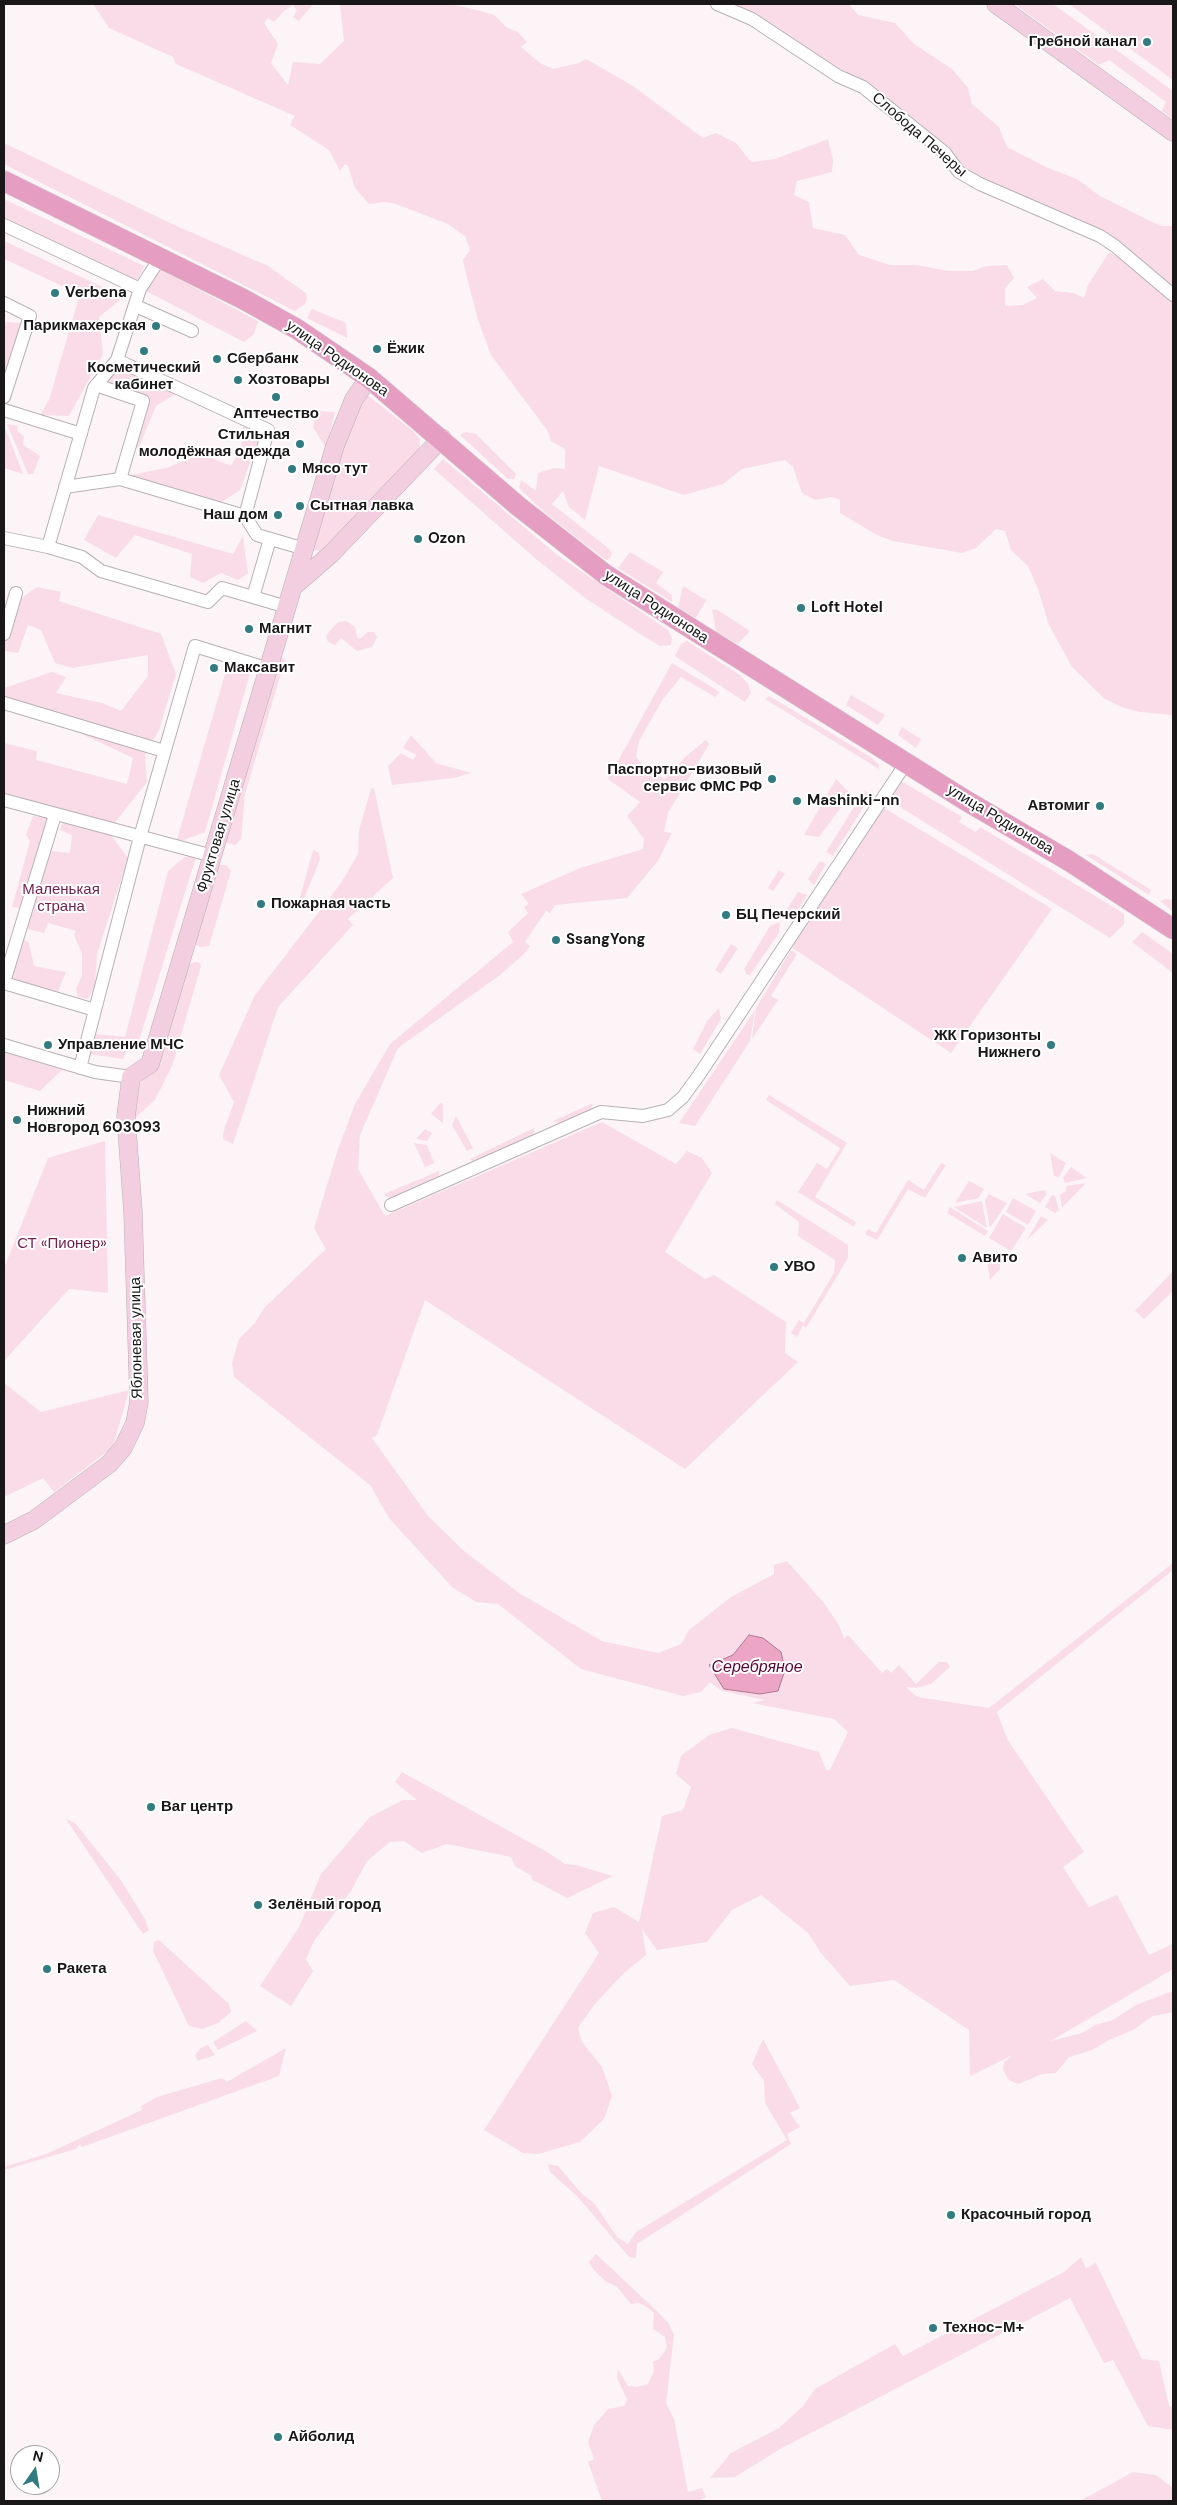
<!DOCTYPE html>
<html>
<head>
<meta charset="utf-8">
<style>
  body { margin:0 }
  #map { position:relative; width:1177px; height:2505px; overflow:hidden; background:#fcf4f7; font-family:"DM Sans",sans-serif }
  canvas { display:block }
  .frame { position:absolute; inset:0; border:5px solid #191718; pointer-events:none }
  .north { position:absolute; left:10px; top:2445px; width:50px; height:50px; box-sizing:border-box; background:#fff; border:1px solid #a3a2a3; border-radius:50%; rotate:13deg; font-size:14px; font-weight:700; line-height:20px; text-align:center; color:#191718 }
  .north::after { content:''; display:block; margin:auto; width:18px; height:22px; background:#327b80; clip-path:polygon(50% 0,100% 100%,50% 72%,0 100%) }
</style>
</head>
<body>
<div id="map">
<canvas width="1177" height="2505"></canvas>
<div class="frame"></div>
<div class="north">N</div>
</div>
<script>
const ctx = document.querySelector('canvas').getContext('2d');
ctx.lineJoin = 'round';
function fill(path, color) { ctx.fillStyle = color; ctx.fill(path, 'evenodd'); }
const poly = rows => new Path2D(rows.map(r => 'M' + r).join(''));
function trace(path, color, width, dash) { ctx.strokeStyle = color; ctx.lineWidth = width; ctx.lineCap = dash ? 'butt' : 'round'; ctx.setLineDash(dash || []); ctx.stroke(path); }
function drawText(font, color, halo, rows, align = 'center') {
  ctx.font = font + ' "DM Sans",sans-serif'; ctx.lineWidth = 4; ctx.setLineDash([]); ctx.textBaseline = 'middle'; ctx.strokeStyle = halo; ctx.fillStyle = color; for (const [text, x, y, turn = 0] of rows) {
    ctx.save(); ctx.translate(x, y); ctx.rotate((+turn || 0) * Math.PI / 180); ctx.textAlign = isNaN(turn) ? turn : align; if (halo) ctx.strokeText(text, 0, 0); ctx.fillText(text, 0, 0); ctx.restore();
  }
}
fill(poly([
  [93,4,313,4,299,21,293,17,297,11,293,5,284,11,274,22,268,18,264,23,278,44,271,63,288,85,293,62,320,64,344,41,340,5,342,4,450,4,477,10,494,15,506,27,518,32,527,42,521,47,540,63,553,69,579,63,586,59,633,86,703,138,716,133,736,143,751,162,775,159,828,139,833,160,832,172,797,181,794,195,809,202,813,228,845,235,859,255,890,265,917,265,948,271,973,271,986,266,1007,265,1014,278,1005,288,1005,306,1023,305,1037,298,1027,287,1043,279,1055,291,1074,293,1084,298,1088,285,1109,252,1125,261,1122,248,963,170,858,79,724,4,849,4,858,15,895,23,914,44,952,69,968,88,972,104,999,127,1007,147,1048,168,1077,179,1100,196,1150,221,1162,226,1173,226,1173,715,1140,712,1121,707,1105,699,1072,667,1049,625,1038,589,1028,566,1011,550,1005,531,996,529,976,548,962,553,893,541,877,535,840,513,840,500,832,497,815,500,802,493,793,467,785,460,742,469,723,484,684,495,599,466,585,520,569,507,563,491,552,504,608,548,612,553,610,558,607,560,603,558,545,513,519,488,521,480,536,491,538,473,554,468,565,469,565,449,551,441,547,430,491,355,478,320,467,278,463,260,470,250,465,236,448,224,396,204,385,202,369,204,355,188,348,166,345,164,340,171,329,150,290,125,295,116,176,64,173,57,109,28],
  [1014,4,1053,4,1173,91,1173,119,1162,111,1166,102,1109,60,1099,65],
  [1069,4,1173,4,1173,80],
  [4,143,172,224,268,266,306,293,307,298,305,304,295,311,4,164],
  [4,199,144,266,136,283,4,217],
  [4,241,124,297,99,317,103,354,69,416,40,415,49,400,80,294,4,259],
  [160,269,258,321,254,334,244,342,146,291],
  [312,309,346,323,347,338,307,318],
  [6,322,22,323,4,383,4,330],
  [118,367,179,392,156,406,139,447,132,450,139,397,103,389],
  [366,394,412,430,420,439,420,449,327,547,319,551,313,550,311,547,350,421],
  [316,411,335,412,326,448,313,427],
  [245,412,265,422,240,490,220,503,126,476,166,468,201,454,231,466,241,447],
  [7,424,18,426,17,431,24,436,23,445,40,456,33,474,28,474],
  [4,425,23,474,4,468],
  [466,432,476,434,516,474,514,479,508,479,460,435],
  [443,459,556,554,668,630,672,638,671,645,660,646,640,634,585,598,536,559,434,469],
  [98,515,233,554,243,536,248,573,238,580,221,573,203,583,190,577,192,554,135,535,116,558,84,540],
  [630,552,663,572,656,583,672,595,672,602,618,568],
  [683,586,706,600,696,618,678,608],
  [37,587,61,592,59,601,161,634,176,674,159,730,145,754,147,782,113,825,5,793,4,743,37,751,36,760,127,784,133,758,69,728,4,704,4,688,52,672,66,677,56,693,102,703,121,711,148,676,148,655,72,668,55,663,41,630,28,625,18,653,4,651,4,627,11,605],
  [716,609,750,631,738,644,716,632,712,610],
  [346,621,355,627,357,637,360,639,368,632,374,632,377,637,372,647,357,651,341,638,335,645,328,642,326,636,334,626,339,622],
  [687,641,740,675,748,684,751,693,745,702,675,656,681,644],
  [278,653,285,660,245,794,241,839,235,845,227,843,224,837],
  [234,663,250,673,205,832,176,843,225,674],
  [672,663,720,692,715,697,681,677,663,699,639,741,636,757,645,767,665,779,685,757,706,740,709,744,668,813,664,832,672,833,658,861,627,898,555,905,550,913,546,911,525,942,530,946,524,954,500,975,398,1048,360,1135,358,1169,385,1216,602,1122,676,1164,687,1151,702,1158,712,1173,665,1252,705,1279,714,1275,786,1322,785,1353,798,1362,685,1469,425,1300,377,1435,372,1438,428,1516,464,1551,519,1593,602,1641,658,1653,681,1644,689,1630,731,1597,774,1574,774,1565,787,1561,824,1603,839,1625,844,1639,848,1635,882,1673,887,1669,891,1673,899,1665,916,1684,939,1662,947,1662,950,1667,931,1684,916,1688,906,1687,917,1697,989,1708,1173,1563,1173,1570,997,1712,1007,1739,1084,1852,1063,1867,1089,1907,1117,1895,1149,1955,1173,1944,1173,1969,1051,2041,1082,2033,1095,2025,1113,2020,1136,2005,1173,1991,1173,2012,1153,2016,1133,2030,1109,2040,1092,2050,1069,2057,1056,2073,1042,2074,1018,2084,1009,2080,1003,2070,1004,2062,1013,2055,970,2076,969,2030,894,1980,850,1986,821,1953,808,1933,761,1895,732,1910,707,1942,657,1950,642,1929,646,1955,624,1973,594,2005,578,2028,582,2042,602,2067,612,2096,604,2119,580,2142,538,2154,523,2153,484,2130,599,1953,585,1933,593,1913,614,1907,639,1922,662,1816,683,1810,691,1787,676,1774,681,1756,709,1735,732,1728,819,1752,826,1770,830,1770,848,1732,834,1719,752,1703,765,1700,722,1691,710,1682,701,1692,683,1696,581,1669,498,1604,476,1602,452,1587,389,1518,370,1485,234,1377,232,1363,239,1339,255,1323,265,1307,326,1249,314,1228,338,1149,355,1104,390,1044,513,942,508,932,528,913,524,907,529,904,521,894,580,868,643,849,644,839,627,816,640,802,608,779],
  [749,1635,760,1694,733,1655],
  [851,695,885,715,878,725,846,705],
  [769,696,871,757,879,765,879,769,765,699],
  [902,727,921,739,916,748,898,735],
  [411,735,436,763,471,773,454,778,392,785,388,766,401,753,413,760,416,755,403,748],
  [836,779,851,794,819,837,804,835],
  [901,781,962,817,959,822,976,832,980,827,1115,908,1124,914,1124,924,1110,938,889,800],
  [374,788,393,878,348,919,353,925,278,1007,233,1144,223,1139,223,1133,234,1102,219,1075,255,995,341,883,358,854,359,830,371,789],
  [864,791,871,795,833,856,826,852],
  [884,808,1052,909,951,1053,791,947],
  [33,816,48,818,21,908,12,907,30,841,26,835],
  [63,821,110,834,128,858,97,954,95,985,88,999,78,997,76,989,82,975,82,954,74,935,76,931,48,923,44,933,24,928,42,866,46,867,51,851,70,853,72,835,60,830],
  [313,850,319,853,320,859,304,899,297,908],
  [1093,854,1151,890,1149,895,1086,855],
  [185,857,196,857,137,1047,126,1052,123,1059,90,1054,96,1034,125,1037,168,871],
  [820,861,826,864,814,885,808,879],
  [217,865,226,865,231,871,209,946,201,947,196,945,194,939],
  [779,870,785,874,773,891,768,888],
  [798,892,807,895,794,916,789,914,787,909],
  [1166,899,1173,900,1173,912,1160,901],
  [780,922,779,933,750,975,747,975,744,969,770,926],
  [1142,932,1173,954,1173,973,1132,942],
  [20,937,29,943,34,966,66,972,57,994,8,980],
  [731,944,738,948,721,974,715,970],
  [791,950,797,954,771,996,778,1000,752,1039,756,1008],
  [194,962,199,962,201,966,172,1066,155,1100,134,1119,136,1087,152,1073,189,965],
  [719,1008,721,1019,700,1054,693,1049,707,1021],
  [755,1010,750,1041,695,1126,679,1123],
  [4,1052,62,1070,40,1091,4,1080],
  [769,1095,847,1143,815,1197,856,1222,854,1227,798,1192,817,1163,827,1169,840,1148,766,1100],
  [440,1103,443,1104,443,1123,431,1114],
  [593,1103,590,1111,562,1124,553,1121],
  [456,1116,473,1148,467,1151,452,1125],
  [534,1128,534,1133,530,1138,473,1162,470,1159],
  [425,1129,432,1133,427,1141,416,1139],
  [105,1141,108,1293,69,1289,4,1361,4,1268,48,1158],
  [414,1143,427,1145,434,1163,425,1167],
  [1050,1153,1066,1163,1059,1177,1054,1176],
  [941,1163,946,1165,925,1198,908,1189,877,1240,865,1234,868,1229,876,1233,908,1180,924,1190],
  [1071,1167,1087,1178,1065,1183,1063,1178],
  [439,1171,439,1178,394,1198,387,1197,384,1194],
  [969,1181,984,1189,978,1198,955,1203],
  [1086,1183,1062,1208,1060,1195,1066,1191,1066,1186],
  [1045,1190,1047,1194,1040,1203,1025,1194],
  [989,1194,1007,1203,990,1228,985,1200],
  [1052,1195,1055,1196,1059,1210,1055,1213,1045,1207],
  [1013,1198,1036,1211,1028,1225,1006,1212],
  [777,1200,848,1245,848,1258,806,1328,803,1325,797,1337,791,1333,799,1320,804,1323,834,1273,835,1260,798,1236,799,1222,775,1204],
  [982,1201,987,1228,954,1207],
  [950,1207,988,1231,985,1236,947,1213],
  [1003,1214,1026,1228,1011,1251,989,1238],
  [1041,1216,1048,1220,1027,1240],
  [986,1255,1000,1264,1000,1269,990,1280],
  [1173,1271,1173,1291,1144,1319,1135,1311],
  [4,1383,41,1412,129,1390,113,1447,54,1492,43,1478,4,1497],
  [402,1772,547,1852,565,1864,576,1865,613,1876,567,1898,531,1879,532,1876,515,1866,511,1857,447,1844,422,1853,404,1841,390,1842,367,1861,351,1891,314,1941,306,1959,313,1971,291,2006,260,1986,299,1927,321,1874,370,1817,403,1800,417,1800,395,1782],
  [66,1819,75,1823,120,1879,145,1919,149,1930,143,1934],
  [159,1940,229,2004,231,2012,218,2023,202,2029,189,2026,153,1951,154,1942],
  [246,2021,257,2031,218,2050,213,2042],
  [763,2039,800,2108,790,2113,800,2127,787,2134,791,2144,637,2244,636,2258,629,2257,577,2196,550,2172,548,2164,558,2166,582,2194,594,2203,617,2237,628,2244,636,2232,787,2140,765,2103,764,2081,752,2064],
  [208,2045,215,2055,198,2061,195,2055,201,2048],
  [286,2048,279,2076,82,2147,80,2144,76,2149,4,2170,4,2167,46,2154,142,2110,141,2106,157,2097,222,2078,227,2082],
  [596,2254,658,2312,669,2324,674,2335,666,2403,674,2419,688,2492,702,2488,706,2497,697,2501,602,2501,588,2462,594,2459,588,2442,594,2425,608,2409,624,2406,627,2400,617,2378,618,2369,628,2386,637,2387,648,2384,654,2371,653,2362,659,2359,667,2348,665,2337,653,2329,654,2313,644,2305,638,2303,631,2304,616,2286,606,2282,593,2269,589,2262],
  [1081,2257,1086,2268,1096,2263,1142,2359,1159,2361,1169,2406,1173,2407,1173,2430,1148,2426,1113,2360,1104,2363,1070,2298,780,2449,735,2477,710,2478,731,2453,779,2428,803,2406,815,2389,895,2344,903,2356,1064,2272],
  [1133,2472,1156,2475,1173,2488,1173,2501,1080,2501]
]), '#f9dce8');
const water = poly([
  [749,1635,763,1638,781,1652,785,1670,778,1691,760,1694,724,1689,709,1665,733,1655,749,1635]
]);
fill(water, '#eca5c4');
trace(water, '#ad7a90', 1);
const street = poly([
  [717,4,752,19,838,76,863,87,945,153,959,172,980,184,1100,236,1115,246,1173,295],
  [4,225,140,289,160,258],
  [140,289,117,360,268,430,245,516,257,535,305,549],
  [4,303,30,316,4,397],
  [136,306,192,331],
  [96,385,143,401,120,479,245,516],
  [4,410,81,434],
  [65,487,120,479],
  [4,538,48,547,82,557,101,571,208,602,222,588,287,607],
  [48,547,94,388,117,360],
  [253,597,270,539],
  [4,634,16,593],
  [4,703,164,751],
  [4,800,213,856],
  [4,982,55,815],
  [4,983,95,1010,80,1068],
  [95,1010,140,837,195,646,269,669],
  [4,1045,95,1072,131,1077],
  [391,1205,601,1112,643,1116,668,1110,683,1097,699,1075,906,763]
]);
const secondary = poly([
  [996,4,1173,132],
  [294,586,331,554,442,438],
  [4,1535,34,1520,109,1464,123,1448,135,1423,139,1402,133,1212,126,1116,131,1077,150,1064,335,446,354,399,369,378]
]);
const primary = poly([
  [4,181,243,299,297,329,369,378,518,506,606,575,965,800,1069,861,1173,929]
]);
trace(street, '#b8b1b3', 14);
trace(secondary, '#b8b1b3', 19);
trace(primary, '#d1d1d1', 21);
trace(street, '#fff', 12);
trace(secondary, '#f2cee0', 18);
trace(primary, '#e59ec1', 20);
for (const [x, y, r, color] of [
  [1147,42,5,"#327b80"],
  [55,293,5,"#327b80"],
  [156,326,5,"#327b80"],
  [377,349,5,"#327b80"],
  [144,351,5,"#327b80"],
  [217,359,5,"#327b80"],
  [238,380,5,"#327b80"],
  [276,397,5,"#327b80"],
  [300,444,5,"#327b80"],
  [292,469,5,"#327b80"],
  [300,506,5,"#327b80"],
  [278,515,5,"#327b80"],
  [418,539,5,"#327b80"],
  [801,608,5,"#327b80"],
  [249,629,5,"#327b80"],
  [214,668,5,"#327b80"],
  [772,779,5,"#327b80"],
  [797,801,5,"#327b80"],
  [1100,806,5,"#327b80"],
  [261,904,5,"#327b80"],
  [726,915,5,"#327b80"],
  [556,940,5,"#327b80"],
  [48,1045,5,"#327b80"],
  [1051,1045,5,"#327b80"],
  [17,1120,5,"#327b80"],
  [962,1258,5,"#327b80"],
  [774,1267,5,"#327b80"],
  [151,1807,5,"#327b80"],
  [258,1905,5,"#327b80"],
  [47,1969,5,"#327b80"],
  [951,2215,5,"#327b80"],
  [933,2328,5,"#327b80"],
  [278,2437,5,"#327b80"]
]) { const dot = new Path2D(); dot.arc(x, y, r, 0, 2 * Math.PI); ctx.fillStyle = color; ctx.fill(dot); trace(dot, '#fff', 2); }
drawText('bold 15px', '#191718', '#fff', [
  ["Гребной канал",1137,42,"right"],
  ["Verbena",65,293],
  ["Парикмахерская",146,326,"right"],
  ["Ёжик",387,349],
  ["Сбербанк",227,359],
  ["Косметический",144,368,"center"],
  ["кабинет",144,385,"center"],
  ["Хозтовары",248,380],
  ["Аптечество",276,414,"center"],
  ["Стильная",290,435,"right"],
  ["молодёжная одежда",290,452,"right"],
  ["Мясо тут",302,469],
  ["Сытная лавка",310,506],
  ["Наш дом",268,515,"right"],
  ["Ozon",428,539],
  ["Loft Hotel",811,608],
  ["Магнит",259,629],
  ["Максавит",224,668],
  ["Паспортно-визовый",762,770,"right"],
  ["сервис ФМС РФ",762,787,"right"],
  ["Mashinki-nn",807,801],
  ["Автомиг",1090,806,"right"],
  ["Пожарная часть",271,904],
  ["БЦ Печерский",736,915],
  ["SsangYong",566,940],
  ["ЖК Горизонты",1041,1036,"right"],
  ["Нижнего",1041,1053,"right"],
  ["Управление МЧС",58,1045],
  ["Нижний",27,1111],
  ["Новгород 603093",27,1128],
  ["Авито",972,1258],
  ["УВО",784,1267],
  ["Ваг центр",161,1807],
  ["Зелёный город",268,1905],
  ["Ракета",57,1969],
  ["Красочный город",961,2215],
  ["Технос-М+",943,2328],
  ["Айболид",288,2437]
], 'left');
drawText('15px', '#191718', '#fff', [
  ["Слобода Печеры",919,135,41],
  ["улица Родионова",337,359,35],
  ["улица Родионова",656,607,33],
  ["улица Родионова",1000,820,31],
  ["Фруктовая улица",219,836,-73],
  ["Яблоневая улица",137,1338,-91]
]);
drawText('15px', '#701f4b', '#fff', [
  ["Маленькая",61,890],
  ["страна",61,907],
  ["СТ «Пионер»",62,1244]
]);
drawText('italic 16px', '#5a0638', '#fff', [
  ["Серебряное",757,1668]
]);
</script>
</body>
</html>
